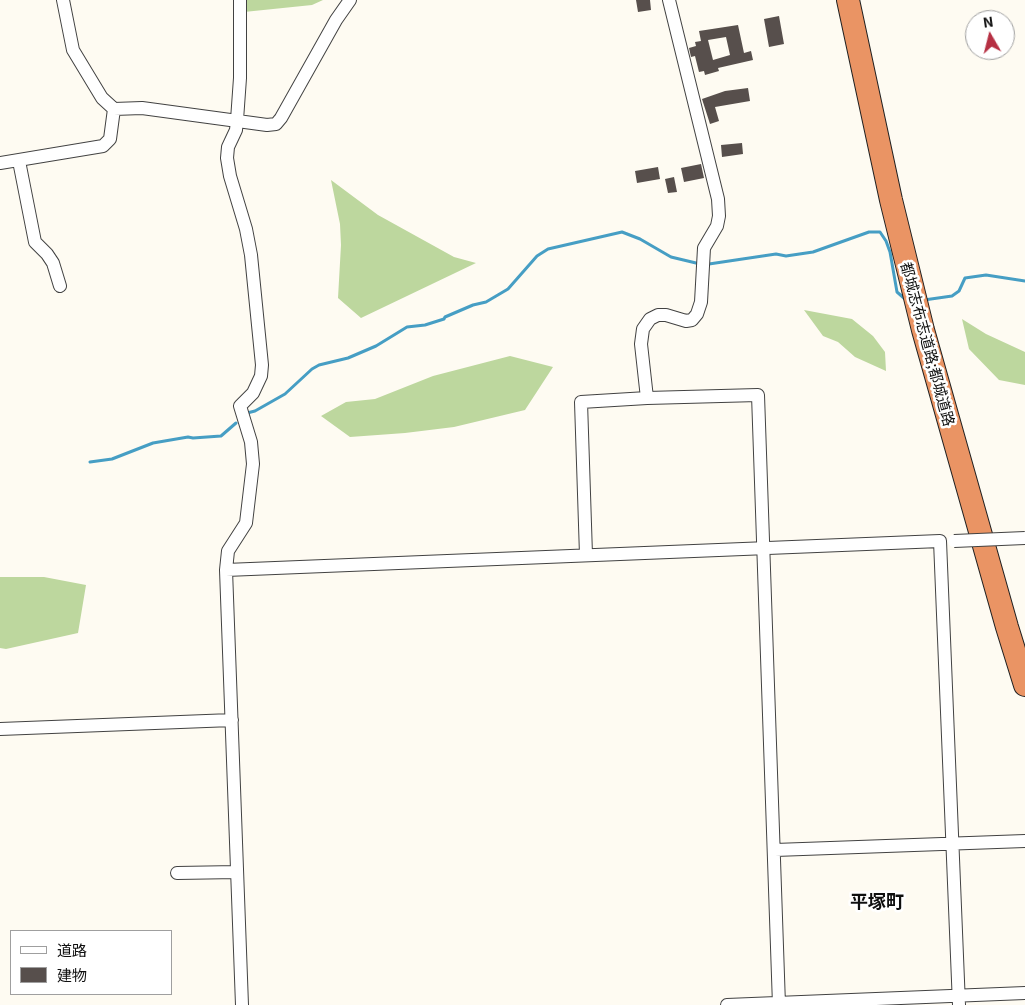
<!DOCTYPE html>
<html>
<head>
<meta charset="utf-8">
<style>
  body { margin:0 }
  #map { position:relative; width:1025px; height:1005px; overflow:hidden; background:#fefbf2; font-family:Georgia,"Noto Sans JP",serif }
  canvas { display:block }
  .legend { position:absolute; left:10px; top:930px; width:162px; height:65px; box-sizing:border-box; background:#fff; border:1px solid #9f9f9f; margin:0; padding:6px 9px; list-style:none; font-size:15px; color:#0f0f0f }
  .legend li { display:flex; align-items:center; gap:10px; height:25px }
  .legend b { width:25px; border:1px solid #9f9f9f }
  .north { position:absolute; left:965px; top:10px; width:50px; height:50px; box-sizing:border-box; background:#fff; border:1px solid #9f9f9f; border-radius:50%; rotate:352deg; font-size:14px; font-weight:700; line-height:20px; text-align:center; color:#0f0f0f }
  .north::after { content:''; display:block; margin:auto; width:18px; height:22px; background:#b63043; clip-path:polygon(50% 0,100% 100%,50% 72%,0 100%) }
</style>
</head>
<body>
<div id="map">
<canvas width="1025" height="1005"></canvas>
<ul class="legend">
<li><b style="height:6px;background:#fff"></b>道路</li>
<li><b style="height:14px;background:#574f4c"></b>建物</li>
</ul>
<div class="north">N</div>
</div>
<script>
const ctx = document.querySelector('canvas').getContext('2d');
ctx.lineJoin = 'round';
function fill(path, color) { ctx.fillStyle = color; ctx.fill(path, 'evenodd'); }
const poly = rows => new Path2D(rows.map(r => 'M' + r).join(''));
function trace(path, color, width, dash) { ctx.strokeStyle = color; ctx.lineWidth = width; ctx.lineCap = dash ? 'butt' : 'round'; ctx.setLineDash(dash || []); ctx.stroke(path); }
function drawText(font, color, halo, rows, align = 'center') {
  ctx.font = font + ' Georgia,"Noto Sans JP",serif'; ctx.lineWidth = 5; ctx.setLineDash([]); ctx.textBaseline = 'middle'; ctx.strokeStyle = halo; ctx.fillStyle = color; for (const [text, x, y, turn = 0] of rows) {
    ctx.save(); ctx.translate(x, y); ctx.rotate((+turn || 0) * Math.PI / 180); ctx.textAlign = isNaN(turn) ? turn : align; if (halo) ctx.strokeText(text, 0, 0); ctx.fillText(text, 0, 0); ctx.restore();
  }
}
fill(poly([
  [238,0,323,0,312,5,244,12],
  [331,180,378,215,454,257,476,263,361,318,338,298,341,245,340,224],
  [804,310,852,319,873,336,885,352,886,371,855,357,838,342,823,336],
  [962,319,986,334,1025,352,1025,385,999,380,969,349],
  [510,356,553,367,525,410,454,427,405,433,350,437,321,416,346,402,375,399,433,376],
  [0,577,44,577,86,585,78,633,6,649,0,648]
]), '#bdd79e');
trace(poly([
  [709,264,776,254,786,256,813,252,869,232,880,232,886,241,890,252,897,292,905,299],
  [924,300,952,296,959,291,965,278,986,275,1025,281],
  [247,413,255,411,285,394,312,369,319,365,348,358,376,346,407,327,425,325,444,319,445,317,473,305,486,302,508,289,537,256,548,249,622,232,640,239,671,257,696,263],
  [90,462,112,459,153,443,188,437,193,438,221,436,236,423]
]), '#469ec4', 3);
fill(poly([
  [636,0,650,0,651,10,638,12],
  [779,16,784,44,769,47,764,19],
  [738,25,744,53,751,51,753,60,718,68,719,71,705,75,704,71,699,72,695,56,691,57,689,48,696,46,695,42,701,41,699,31],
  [726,37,730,55,713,60,708,40],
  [748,88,750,101,715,107,719,121,710,124,702,99,725,91],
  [742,143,743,154,722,157,721,145],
  [701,164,704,178,684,182,681,168],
  [658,167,660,179,637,183,635,171],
  [674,177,677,192,668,193,665,179]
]), '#574f4c');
const street = poly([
  [63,0,73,50,102,98,114,109,142,108,267,125,276,124,281,118,336,20,350,0],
  [240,0,240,78,237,120,236,130,228,147,227,158,230,176,246,229,251,255,262,365,261,376,253,393,240,406,251,442,253,464,246,523,228,551,226,570,242,1005],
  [19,161,35,242,47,254,53,263,60,286],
  [0,163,103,146,110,139,114,109],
  [647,398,641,344,643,329,650,319,658,315,666,315,686,321,692,320,697,314,701,302,704,248,717,226,719,216,718,199,669,0],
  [586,555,581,402,647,398,758,395,779,1005],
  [226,570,940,541,959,1005],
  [0,729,232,720],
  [775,850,1025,841],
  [177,873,237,872],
  [727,1005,1025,993]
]);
const highway = poly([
  [848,0,891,200,923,330,1007,627,1025,685]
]);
trace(street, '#424242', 14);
trace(highway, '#202020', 24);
trace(street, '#fff', 12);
trace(highway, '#ea9464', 22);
const streetBridge = poly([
  [954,541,1025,538]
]);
trace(streetBridge, '#424242', 14, []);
trace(streetBridge, '#fff', 12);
drawText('15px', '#0f0f0f', '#fff', [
  ["都城志布志道路;都城道路",928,344,75]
]);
drawText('bold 18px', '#0f0f0f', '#fff', [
  ["平塚町",877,901]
]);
</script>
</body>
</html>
